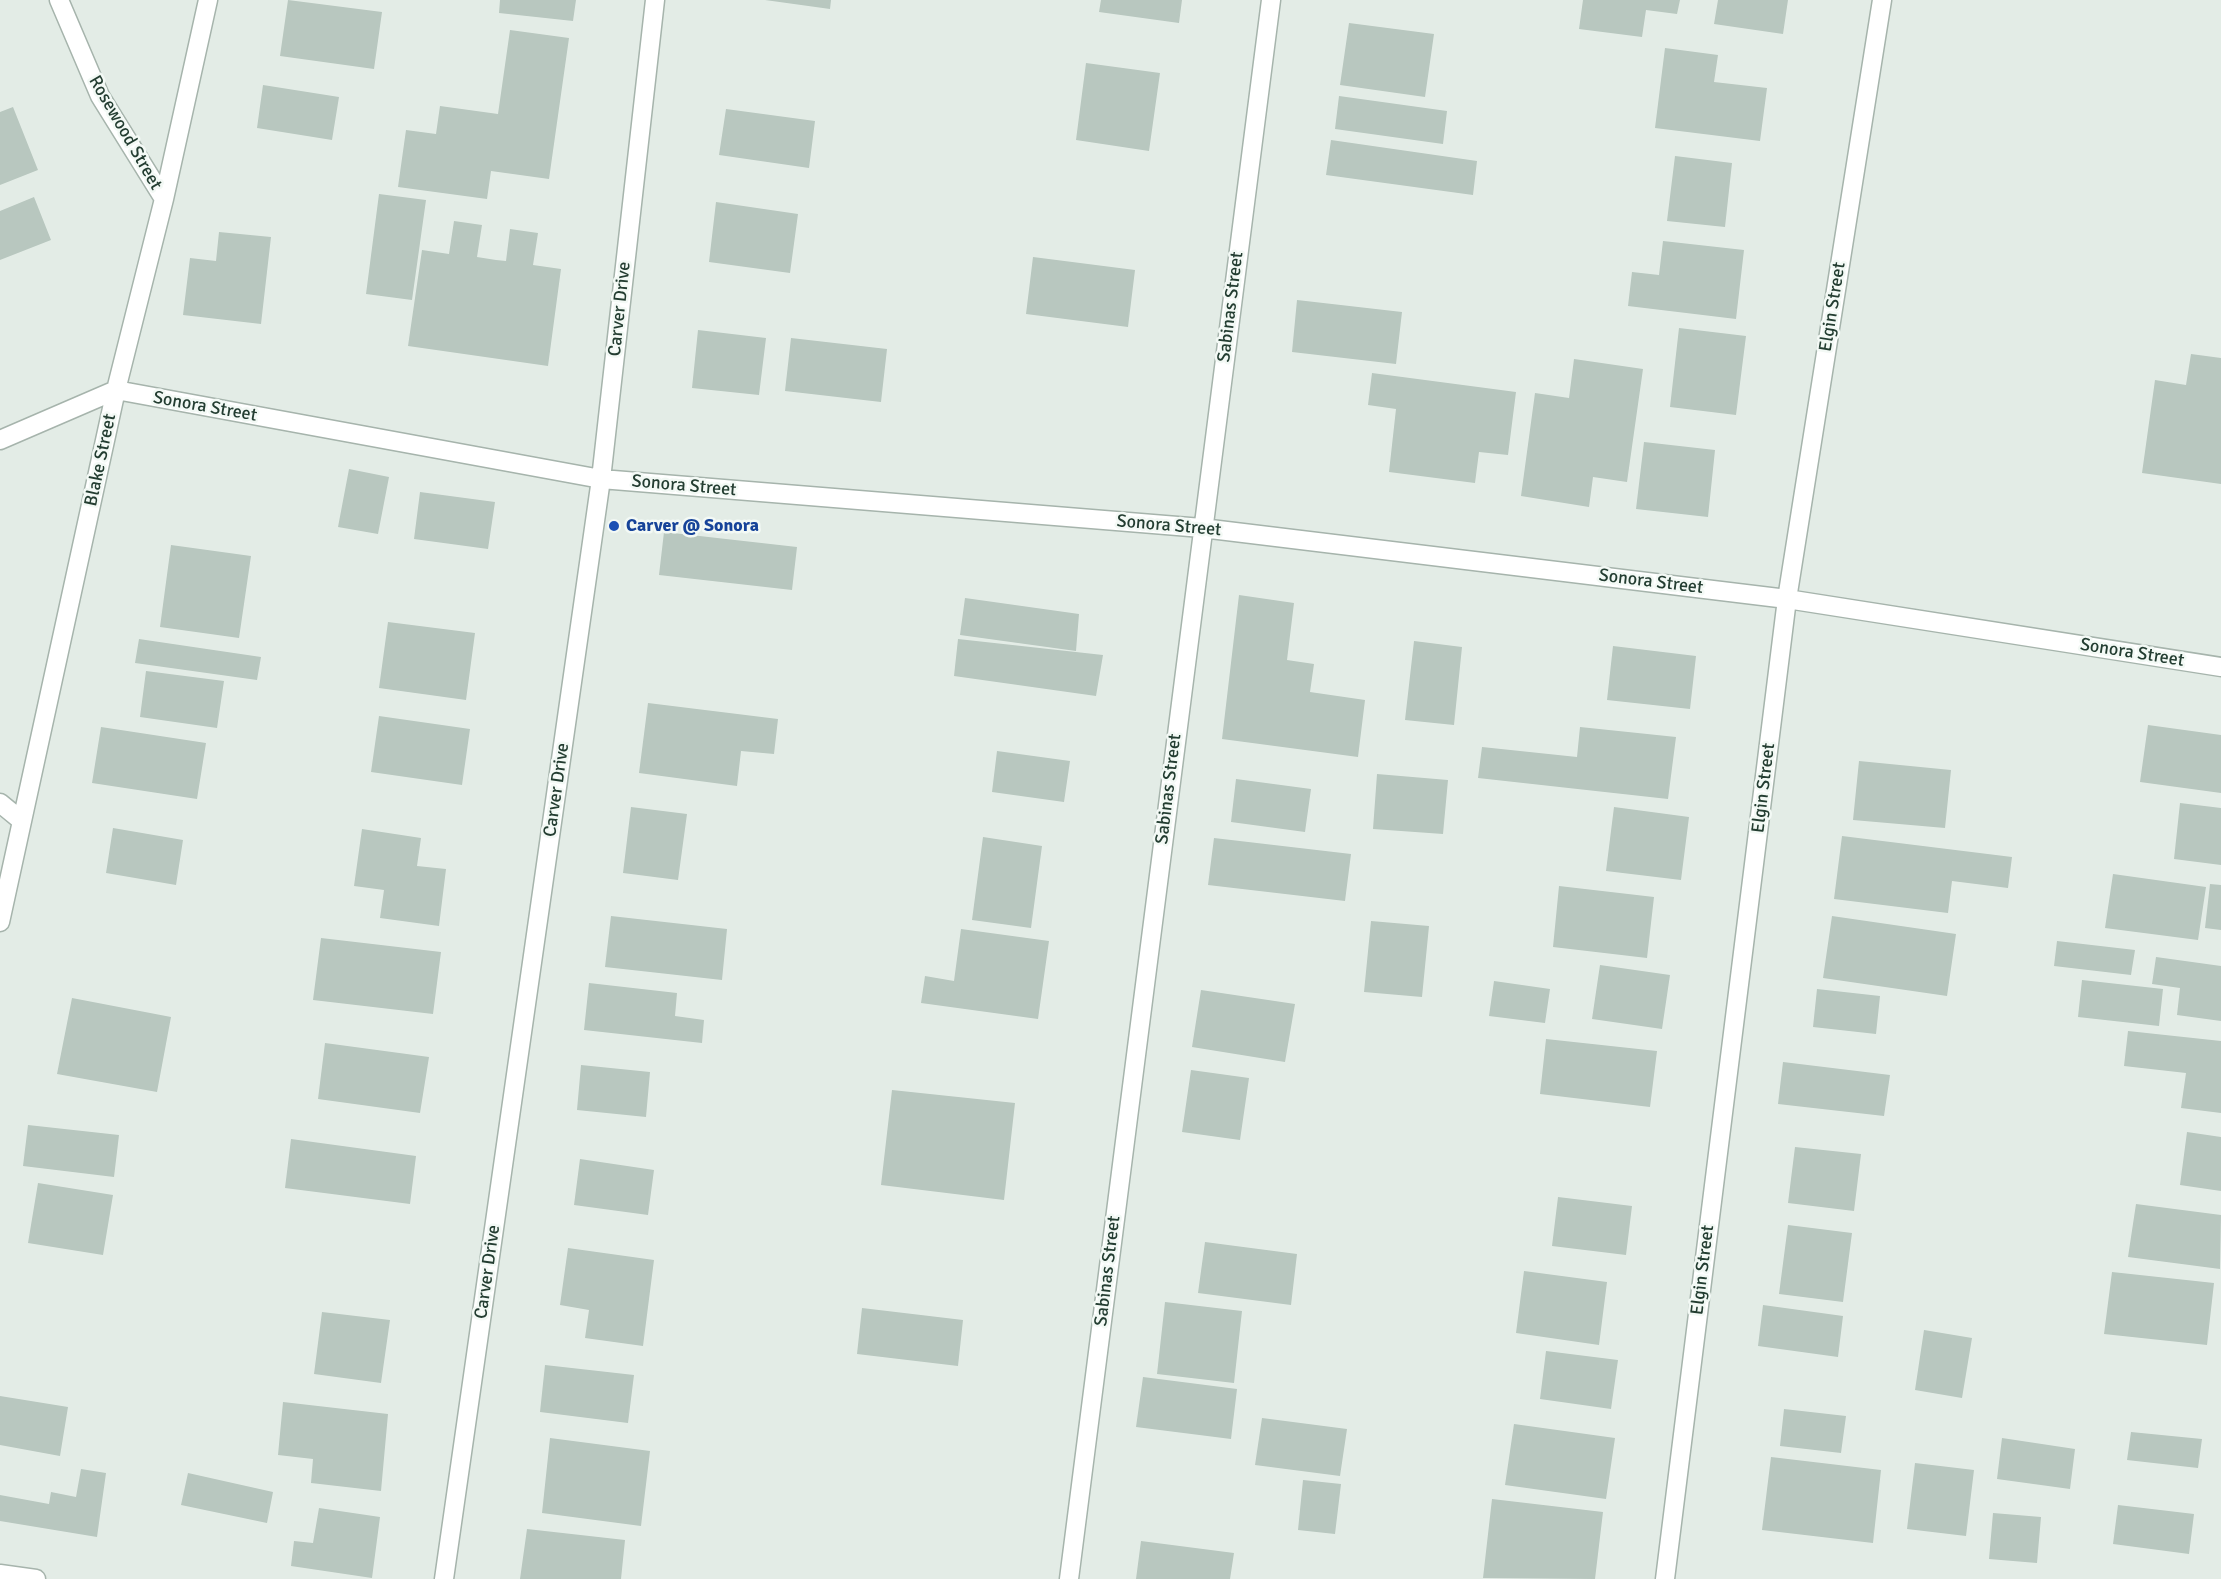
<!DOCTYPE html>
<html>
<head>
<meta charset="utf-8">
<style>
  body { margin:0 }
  canvas { display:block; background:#e3ece6 }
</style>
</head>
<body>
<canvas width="2221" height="1579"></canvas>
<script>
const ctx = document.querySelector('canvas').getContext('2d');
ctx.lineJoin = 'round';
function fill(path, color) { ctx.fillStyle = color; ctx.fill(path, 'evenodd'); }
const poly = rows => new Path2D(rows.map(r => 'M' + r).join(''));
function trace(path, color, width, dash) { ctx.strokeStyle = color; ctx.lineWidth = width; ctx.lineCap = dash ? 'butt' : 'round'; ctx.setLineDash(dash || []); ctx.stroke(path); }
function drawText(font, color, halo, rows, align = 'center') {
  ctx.font = font + ' Signika,sans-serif'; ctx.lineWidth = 5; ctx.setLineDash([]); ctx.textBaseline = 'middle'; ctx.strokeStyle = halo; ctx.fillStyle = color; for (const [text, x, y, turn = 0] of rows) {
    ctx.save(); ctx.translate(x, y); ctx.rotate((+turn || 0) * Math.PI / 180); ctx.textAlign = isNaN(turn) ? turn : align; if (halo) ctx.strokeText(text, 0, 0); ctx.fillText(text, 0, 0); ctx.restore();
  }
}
fill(poly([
  [288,0,382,12,374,69,280,56],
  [500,0,576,0,573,21,499,13],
  [765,0,831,0,830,9],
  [1101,0,1182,0,1179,23,1099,12],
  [1583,0,1680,0,1677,14,1646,10,1642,37,1579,29],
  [1718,0,1788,0,1783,34,1714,24],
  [1349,23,1434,34,1425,97,1340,85],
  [510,30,569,38,549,179,491,171,487,199,398,187,406,130,436,134,440,106,498,114],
  [1665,48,1718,55,1714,82,1767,88,1760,141,1655,128],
  [1086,63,1160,73,1149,151,1076,140],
  [263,85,339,97,332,140,257,128],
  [1339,96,1447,111,1443,144,1335,129],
  [13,107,38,170,0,185,0,112],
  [726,109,815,121,809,168,719,155],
  [1331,140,1477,161,1473,195,1326,175],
  [1675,156,1732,163,1725,227,1667,221],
  [379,194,426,200,412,300,366,294],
  [34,197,51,240,0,260,0,211],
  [716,202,798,214,790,273,709,262],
  [454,221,482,225,477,257,496,260,506,261,510,229,538,233,533,265,561,269,548,366,408,346,422,250,449,254],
  [219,232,271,237,261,324,183,315,190,258,216,261],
  [1663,241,1744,250,1736,319,1628,306,1632,272,1659,275],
  [1033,257,1135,270,1128,327,1026,314],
  [1297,300,1402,312,1396,364,1292,352],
  [1679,328,1746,336,1736,415,1670,407],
  [698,330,766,338,759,395,692,388],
  [791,338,887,349,881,402,785,391],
  [2191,354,2221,358,2221,484,2142,473,2155,380,2186,385],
  [1574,359,1643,369,1627,482,1593,477,1589,507,1521,496,1535,393,1569,398],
  [1372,373,1516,392,1508,455,1479,452,1475,483,1389,472,1396,409,1368,405],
  [1644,442,1715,450,1708,517,1636,509],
  [349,469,389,477,378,534,338,527],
  [420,492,495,502,488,549,414,539],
  [664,532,797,547,792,590,659,575],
  [171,545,251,556,239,638,160,627],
  [1239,595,1294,603,1287,660,1314,664,1310,692,1365,700,1358,757,1222,739],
  [965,598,1079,614,1076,651,960,635],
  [388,622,475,633,466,700,379,688],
  [139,639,261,657,257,680,135,663],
  [958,639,1103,655,1096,696,954,676],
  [1414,641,1462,647,1454,725,1405,720],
  [1613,646,1696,656,1690,709,1607,700],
  [146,671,224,681,217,728,140,717],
  [648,703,778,719,774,754,741,751,737,786,639,773],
  [379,716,470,729,462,785,371,772],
  [2148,725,2221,735,2221,793,2140,782],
  [101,727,206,743,197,799,92,783],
  [1580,727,1676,737,1668,799,1478,778,1482,747,1577,757],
  [997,751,1070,761,1064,802,992,792],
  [1859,761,1951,770,1945,828,1853,820],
  [1377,774,1448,780,1443,834,1373,829],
  [1236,779,1311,789,1305,832,1231,822],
  [2180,803,2221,808,2221,865,2174,859],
  [631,807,687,814,678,880,623,873],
  [1614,807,1689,817,1681,880,1606,871],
  [113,828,183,840,176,885,106,873],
  [362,829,421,838,417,866,446,869,439,926,380,918,384,890,354,886],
  [1842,836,2012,857,2008,888,1952,881,1948,913,1834,899],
  [983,837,1042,846,1031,928,972,920],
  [1214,838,1351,854,1345,901,1208,885],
  [2113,874,2206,887,2198,940,2105,928],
  [2210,884,2221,885,2221,930,2205,928],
  [1559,886,1654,897,1647,958,1553,947],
  [611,916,727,929,722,980,605,967],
  [1832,916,1956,934,1947,996,1823,978],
  [1371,921,1429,926,1422,997,1364,992],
  [961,929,1049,941,1038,1019,921,1003,925,976,954,981],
  [321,938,441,952,433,1014,313,1000],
  [2057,941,2135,950,2131,975,2054,966],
  [2156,957,2221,966,2221,1021,2177,1015,2180,988,2152,984],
  [1600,965,1670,975,1662,1029,1592,1019],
  [2082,980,2163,989,2159,1026,2078,1017],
  [1494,981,1550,989,1545,1023,1489,1016],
  [589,983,677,993,675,1016,704,1020,702,1043,584,1030],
  [1817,989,1880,996,1876,1034,1813,1027],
  [1201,990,1295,1004,1285,1062,1192,1047],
  [72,998,171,1017,157,1092,57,1074],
  [2128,1031,2221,1041,2221,1113,2181,1108,2186,1073,2124,1066],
  [1546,1039,1657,1051,1650,1107,1540,1094],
  [325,1043,429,1057,420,1113,318,1099],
  [1783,1062,1890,1075,1884,1116,1778,1104],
  [581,1065,650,1072,646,1117,577,1110],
  [1191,1070,1249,1078,1240,1140,1182,1132],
  [892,1090,1015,1103,1004,1200,881,1185],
  [28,1125,119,1135,114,1177,23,1166],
  [2187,1132,2221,1137,2221,1191,2180,1185],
  [291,1139,416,1156,410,1204,285,1188],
  [1795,1147,1861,1154,1854,1211,1788,1203],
  [580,1159,654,1170,648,1215,574,1205],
  [38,1183,113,1195,103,1255,28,1243],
  [1558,1197,1632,1206,1626,1255,1552,1246],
  [2136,1204,2221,1215,2220,1269,2128,1257],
  [1788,1225,1852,1233,1843,1302,1779,1294],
  [1205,1242,1297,1254,1291,1305,1198,1293],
  [568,1248,654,1260,643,1346,585,1338,589,1310,560,1305],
  [1524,1271,1607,1282,1599,1345,1516,1333],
  [2112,1272,2214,1283,2207,1345,2104,1334],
  [1165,1302,1242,1311,1234,1383,1157,1374],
  [1763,1305,1843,1316,1838,1357,1758,1346],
  [862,1308,963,1320,958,1366,857,1354],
  [322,1312,390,1320,381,1383,314,1374],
  [1924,1330,1972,1338,1962,1398,1915,1390],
  [1546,1351,1618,1360,1611,1409,1540,1399],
  [545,1365,634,1375,628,1423,540,1412],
  [1143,1377,1237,1389,1231,1439,1136,1427],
  [0,1396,68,1407,60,1456,0,1445],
  [283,1402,388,1414,381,1491,311,1483,313,1459,278,1455],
  [1784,1409,1846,1416,1841,1453,1780,1446],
  [1262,1418,1347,1429,1340,1476,1255,1465],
  [1514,1424,1615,1438,1606,1499,1505,1485],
  [2131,1432,2202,1439,2198,1468,2127,1460],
  [550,1438,650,1451,641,1526,542,1513],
  [2002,1438,2075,1449,2070,1489,1997,1479],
  [1771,1457,1881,1470,1873,1543,1762,1530],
  [1915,1463,1974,1470,1966,1536,1907,1529],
  [81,1469,106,1473,97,1537,0,1521,0,1495,49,1504,51,1492,76,1497],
  [188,1473,273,1492,267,1523,181,1505],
  [1303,1480,1341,1484,1335,1534,1298,1530],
  [1492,1499,1603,1512,1595,1579,1483,1578],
  [2118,1505,2194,1514,2189,1554,2113,1544],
  [319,1508,380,1517,372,1578,291,1566,294,1541,313,1543],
  [1993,1513,2041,1517,2037,1563,1989,1559],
  [527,1529,625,1540,621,1579,520,1579],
  [1141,1541,1234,1553,1230,1579,1136,1579]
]), '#b8c7bf');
const minor = poly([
  [59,0,100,96,164,199],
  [0,440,116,390,601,479,1202,528,1787,599,2221,667],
  [0,803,22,821],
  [0,922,116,390,164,199,208,0],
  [0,1574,36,1579],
  [444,1579,601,479,655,0],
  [1069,1579,1271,0],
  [1665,1579,1787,599,1882,0]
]);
trace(minor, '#a6b4ac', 21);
trace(minor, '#fff', 18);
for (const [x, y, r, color] of [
  [614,526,6,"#1a4fb4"]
]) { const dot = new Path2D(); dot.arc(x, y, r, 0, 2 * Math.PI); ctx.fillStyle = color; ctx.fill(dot); trace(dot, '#f3f9f5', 2); }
drawText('18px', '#233d31', '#f3f9f5', [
  ["Rosewood Street",125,133,60],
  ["Sabinas Street",1231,307,-83],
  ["Elgin Street",1833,307,-81],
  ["Carver Drive",620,309,-84],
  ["Sonora Street",205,407,10],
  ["Blake Street",101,460,-78],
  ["Sonora Street",684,486,5],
  ["Sonora Street",1169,526,5],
  ["Sonora Street",1651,582,7],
  ["Sonora Street",2132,653,9],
  ["Elgin Street",1764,788,-83],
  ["Sabinas Street",1169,789,-83],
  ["Carver Drive",557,790,-82],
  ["Elgin Street",1703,1270,-83],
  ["Sabinas Street",1108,1271,-83],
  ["Carver Drive",488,1272,-82]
]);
drawText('bold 18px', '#164399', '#f3f9f5', [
  ["Carver @ Sonora",626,526]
], 'left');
</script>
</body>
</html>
